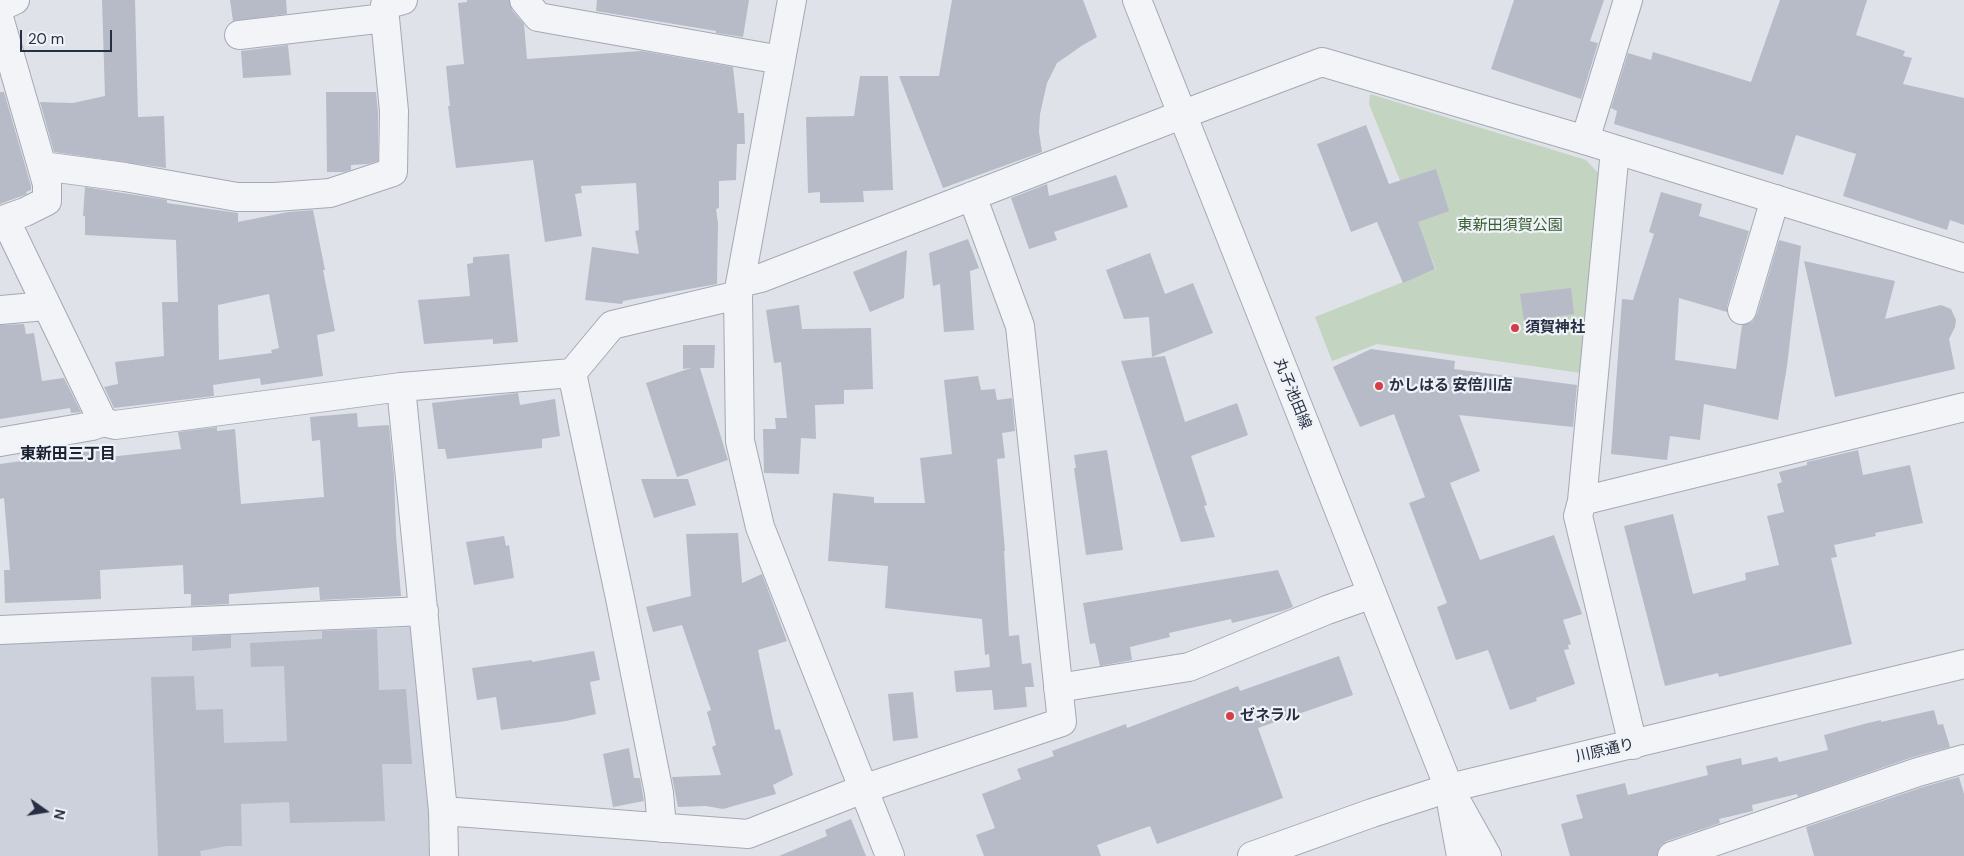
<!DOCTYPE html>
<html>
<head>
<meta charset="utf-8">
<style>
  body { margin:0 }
  #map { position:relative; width:1964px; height:856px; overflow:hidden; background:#dfe2e9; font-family:"DM Sans",sans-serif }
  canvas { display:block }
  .north { position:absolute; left:20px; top:786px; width:50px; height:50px; -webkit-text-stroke:4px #eff2f7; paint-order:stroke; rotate:103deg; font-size:14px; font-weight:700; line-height:20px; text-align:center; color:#272f42 }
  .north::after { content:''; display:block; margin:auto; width:18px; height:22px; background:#272f42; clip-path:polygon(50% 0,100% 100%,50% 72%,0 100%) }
  .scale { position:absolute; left:20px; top:30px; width:92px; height:22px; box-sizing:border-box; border:2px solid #272f42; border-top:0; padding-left:6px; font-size:15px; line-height:18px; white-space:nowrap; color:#272f42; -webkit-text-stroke:4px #eff2f7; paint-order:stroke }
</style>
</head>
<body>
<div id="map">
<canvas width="1964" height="856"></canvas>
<div class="north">N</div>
<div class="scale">20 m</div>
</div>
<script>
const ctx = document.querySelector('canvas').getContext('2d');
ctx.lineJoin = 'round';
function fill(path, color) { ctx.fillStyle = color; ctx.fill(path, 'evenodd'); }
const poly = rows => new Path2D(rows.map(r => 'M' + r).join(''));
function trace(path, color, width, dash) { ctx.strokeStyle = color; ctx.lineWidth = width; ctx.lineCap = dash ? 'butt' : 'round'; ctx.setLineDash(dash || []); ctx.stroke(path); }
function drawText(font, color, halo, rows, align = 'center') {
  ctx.font = font + ' "DM Sans","Noto Sans JP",sans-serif'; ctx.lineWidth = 4.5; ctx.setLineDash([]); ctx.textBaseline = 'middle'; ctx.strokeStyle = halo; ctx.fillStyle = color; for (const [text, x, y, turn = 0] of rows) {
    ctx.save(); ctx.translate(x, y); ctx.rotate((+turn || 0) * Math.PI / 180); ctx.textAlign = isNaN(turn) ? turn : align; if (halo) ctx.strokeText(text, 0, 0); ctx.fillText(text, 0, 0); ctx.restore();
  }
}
fill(poly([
  [411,627,429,817,430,856,0,856,0,644]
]), '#cdd1dc');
fill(poly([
  [1370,94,1586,160,1600,175,1581,373,1377,344,1332,361,1315,317,1436,269,1369,104]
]), '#c3d4c0');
fill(poly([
  [102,0,135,0,138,117,164,116,166,168,54,152,40,102,73,103,105,96],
  [230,0,286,0,287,14,233,21],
  [467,0,509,0,512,10,524,24,527,59,642,51,733,67,738,113,744,113,745,144,737,144,736,180,719,181,719,208,716,209,718,223,717,284,623,301,622,304,585,300,592,247,639,254,635,231,639,230,636,183,581,186,582,193,575,194,582,236,545,242,533,160,456,168,448,106,450,106,446,66,464,64,458,3,467,2],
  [597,0,749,0,743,37,716,33,716,31,596,11],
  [952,0,1083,0,1097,37,1083,45,1057,63,1047,83,1040,114,1039,132,1042,152,943,188,899,76,939,76],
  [1514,0,1604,0,1590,41,1598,43,1581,99,1491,69],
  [1780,0,1867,0,1856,35,1905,51,1903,56,1912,58,1903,84,1964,98,1964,225,1950,220,1947,230,1843,196,1856,154,1796,135,1783,175,1614,124,1617,111,1611,108,1628,53,1651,60,1653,52,1751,82],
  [288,45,291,75,243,78,241,51],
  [860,76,888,76,893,190,863,191,864,202,820,203,820,192,808,193,806,117,854,116],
  [0,92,4,92,31,186,31,190,26,192,27,194,0,204],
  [326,92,376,92,378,112,378,161,368,164,351,165,351,170,344,172,327,172],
  [1366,125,1389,184,1436,169,1449,211,1418,222,1435,269,1403,283,1377,222,1351,232,1317,144],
  [1116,175,1128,207,1054,232,1057,240,1029,249,1011,198,1047,184,1049,196],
  [85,187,167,200,167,203,238,213,238,222,288,212,313,210,325,270,323,270,335,331,317,335,323,376,261,385,260,378,213,385,214,396,114,408,104,387,118,384,115,362,164,356,162,302,178,302,176,240,85,235,85,216,83,216],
  [269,294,279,348,271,350,272,353,219,360,218,305],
  [1661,192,1702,204,1699,216,1749,231,1727,306,1727,312,1679,298,1675,360,1736,369,1742,325,1752,322,1757,314,1779,240,1801,246,1787,366,1778,420,1704,404,1700,440,1670,436,1667,460,1611,454,1622,299,1633,300,1654,234,1649,232],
  [968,239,979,268,970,271,974,330,944,332,940,284,933,286,929,253],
  [907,250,904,298,870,312,853,272],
  [1150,253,1165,294,1193,283,1213,333,1152,357,1149,317,1124,319,1106,270],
  [509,254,518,342,493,344,493,339,424,344,418,300,470,296,467,264,473,263,473,257],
  [1804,261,1895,281,1885,319,1941,305,1951,309,1956,320,1955,327,1949,339,1955,369,1835,397],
  [1571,288,1574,314,1524,321,1520,294],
  [799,305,802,329,871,328,873,389,844,390,844,404,815,405,816,439,801,438,799,474,764,473,763,429,776,429,775,418,787,418,781,362,774,363,766,310],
  [24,324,26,334,34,333,42,381,64,378,81,412,71,413,70,408,0,419,0,325],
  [683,345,715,345,714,368,700,368,728,460,677,477,646,383,691,368,683,369],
  [1371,349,1455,361,1454,369,1577,385,1573,427,1459,415,1480,471,1450,483,1480,560,1554,535,1582,614,1563,620,1571,644,1568,645,1569,649,1564,650,1575,684,1536,698,1537,701,1510,710,1488,650,1456,660,1437,607,1447,603,1409,503,1425,497,1394,414,1360,427,1333,367],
  [1165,356,1185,422,1237,403,1248,435,1191,456,1207,505,1204,506,1215,537,1181,542,1121,361],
  [978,376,981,390,995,389,997,400,1012,398,1015,431,1002,433,1005,458,997,459,1005,551,1004,551,1009,636,1019,635,1022,664,1031,663,1034,687,1025,687,1027,707,994,710,992,690,956,692,954,671,990,667,989,654,985,655,982,619,885,608,888,566,828,561,833,493,874,497,874,503,925,503,920,458,952,454,944,380],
  [518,393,520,405,555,399,560,436,542,439,542,448,447,459,445,449,438,449,432,403],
  [357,413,358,427,389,425,394,475,396,535,401,596,320,600,319,587,229,594,229,604,191,606,191,594,184,594,183,565,100,570,101,599,5,603,4,570,10,570,4,498,0,499,0,464,100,450,100,458,181,449,178,432,217,427,217,431,235,429,241,504,324,497,320,440,312,441,310,417],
  [1107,450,1123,550,1086,555,1074,468,1076,468,1074,455],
  [1858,450,1863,475,1910,465,1923,523,1875,533,1876,536,1834,545,1837,557,1831,558,1852,644,1719,677,1718,673,1665,686,1624,526,1673,514,1693,594,1746,580,1745,573,1779,565,1767,516,1784,512,1777,484,1782,482,1779,472,1807,465,1807,462],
  [641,479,688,479,696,505,654,518],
  [738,533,742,583,762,574,787,641,758,650,775,730,780,729,793,775,773,785,776,794,723,809,706,806,678,807,672,777,721,775,712,747,716,745,707,712,711,710,682,625,653,632,646,607,691,596,686,534],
  [504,536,506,546,509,545,514,578,474,585,466,542],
  [1278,570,1293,607,1282,611,1232,623,1231,619,1169,633,1170,637,1130,647,1132,660,1100,666,1095,643,1090,644,1083,603],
  [377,629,379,690,406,689,412,764,382,764,385,821,290,823,289,802,241,804,242,846,227,846,200,851,201,856,158,856,151,677,194,676,196,710,223,709,224,743,287,741,284,666,251,667,250,643,322,639,322,631],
  [231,635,231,648,192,651,192,637],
  [594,651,600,680,590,682,596,714,566,721,501,730,496,697,477,700,472,668,532,660,532,662],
  [1339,656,1353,695,1258,728,1283,798,1157,844,1150,826,1097,845,1101,856,984,856,976,835,995,828,982,794,1021,779,1017,769,1054,756,1052,751,1126,724,1127,728,1238,686,1240,691],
  [913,692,918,738,893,741,888,694],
  [1934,710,1938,725,1943,724,1950,747,1913,757,1798,797,1797,794,1752,805,1753,811,1719,819,1720,823,1667,841,1660,846,1657,856,1570,856,1561,824,1583,818,1576,795,1625,783,1628,795,1708,775,1706,766,1741,758,1742,765,1777,757,1779,762,1828,750,1824,735,1864,724,1881,720,1881,722],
  [629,748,634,778,640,778,644,801,613,807,603,754],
  [1959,777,1964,794,1964,856,1814,856,1806,827,1923,787],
  [851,819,866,856,779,856,827,836,825,830]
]), '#b6bbc7');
const minor = poly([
  [524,0,538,17,781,60],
  [792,0,738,295,740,441,760,527,890,856],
  [385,5,403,0],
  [0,7,15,0],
  [0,21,47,184,47,201,25,212,0,221],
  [1585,140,1628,0],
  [1615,150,1582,501,1964,407],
  [42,166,125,177,237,197,275,197,330,193,393,172,394,111,385,18,239,35],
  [5,219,103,422,115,425,401,387],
  [740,283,761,278,1181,115],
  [0,310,46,306],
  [1742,310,1775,199],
  [572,373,620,598,659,793,662,828],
  [0,442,92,426,103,422],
  [1582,501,1578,516,1633,745],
  [0,630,424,611],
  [1058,688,1189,667,1327,610,1372,594],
  [443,811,748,834,863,789,1062,722,1020,326,972,196],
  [444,856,443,811,401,387,572,373,612,325,738,295],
  [1672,856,1918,772,1964,759]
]);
const tertiary = poly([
  [1137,0,1449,788,1487,856],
  [1181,115,1322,62,1585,140,1964,258],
  [1452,807,1461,856],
  [1252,856,1372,813,1449,788,1964,664]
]);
trace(minor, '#a4a9b4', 30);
trace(tertiary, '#a4a9b4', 30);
trace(minor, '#f2f4f7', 28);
trace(tertiary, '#f2f4f7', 28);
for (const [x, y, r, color] of [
  [1515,328,5,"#d63d48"],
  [1379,386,5,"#d63d48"],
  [1230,716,5,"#d63d48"]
]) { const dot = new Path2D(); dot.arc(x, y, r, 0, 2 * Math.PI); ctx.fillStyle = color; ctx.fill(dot); trace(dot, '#eff2f7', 2); }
drawText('15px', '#385e33', '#eff2f7', [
  ["東新田須賀公園",1510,226]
]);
drawText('bold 15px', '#272f42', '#eff2f7', [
  ["須賀神社",1525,328],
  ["かしはる 安倍川店",1389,386],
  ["ゼネラル",1240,716]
], 'left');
drawText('15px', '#272f42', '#eff2f7', [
  ["丸子池田線",1292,394,68],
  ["川原通り",1605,751,-13]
]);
drawText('bold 16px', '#192032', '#eff2f7', [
  ["東新田三丁目",68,455]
]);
</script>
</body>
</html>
